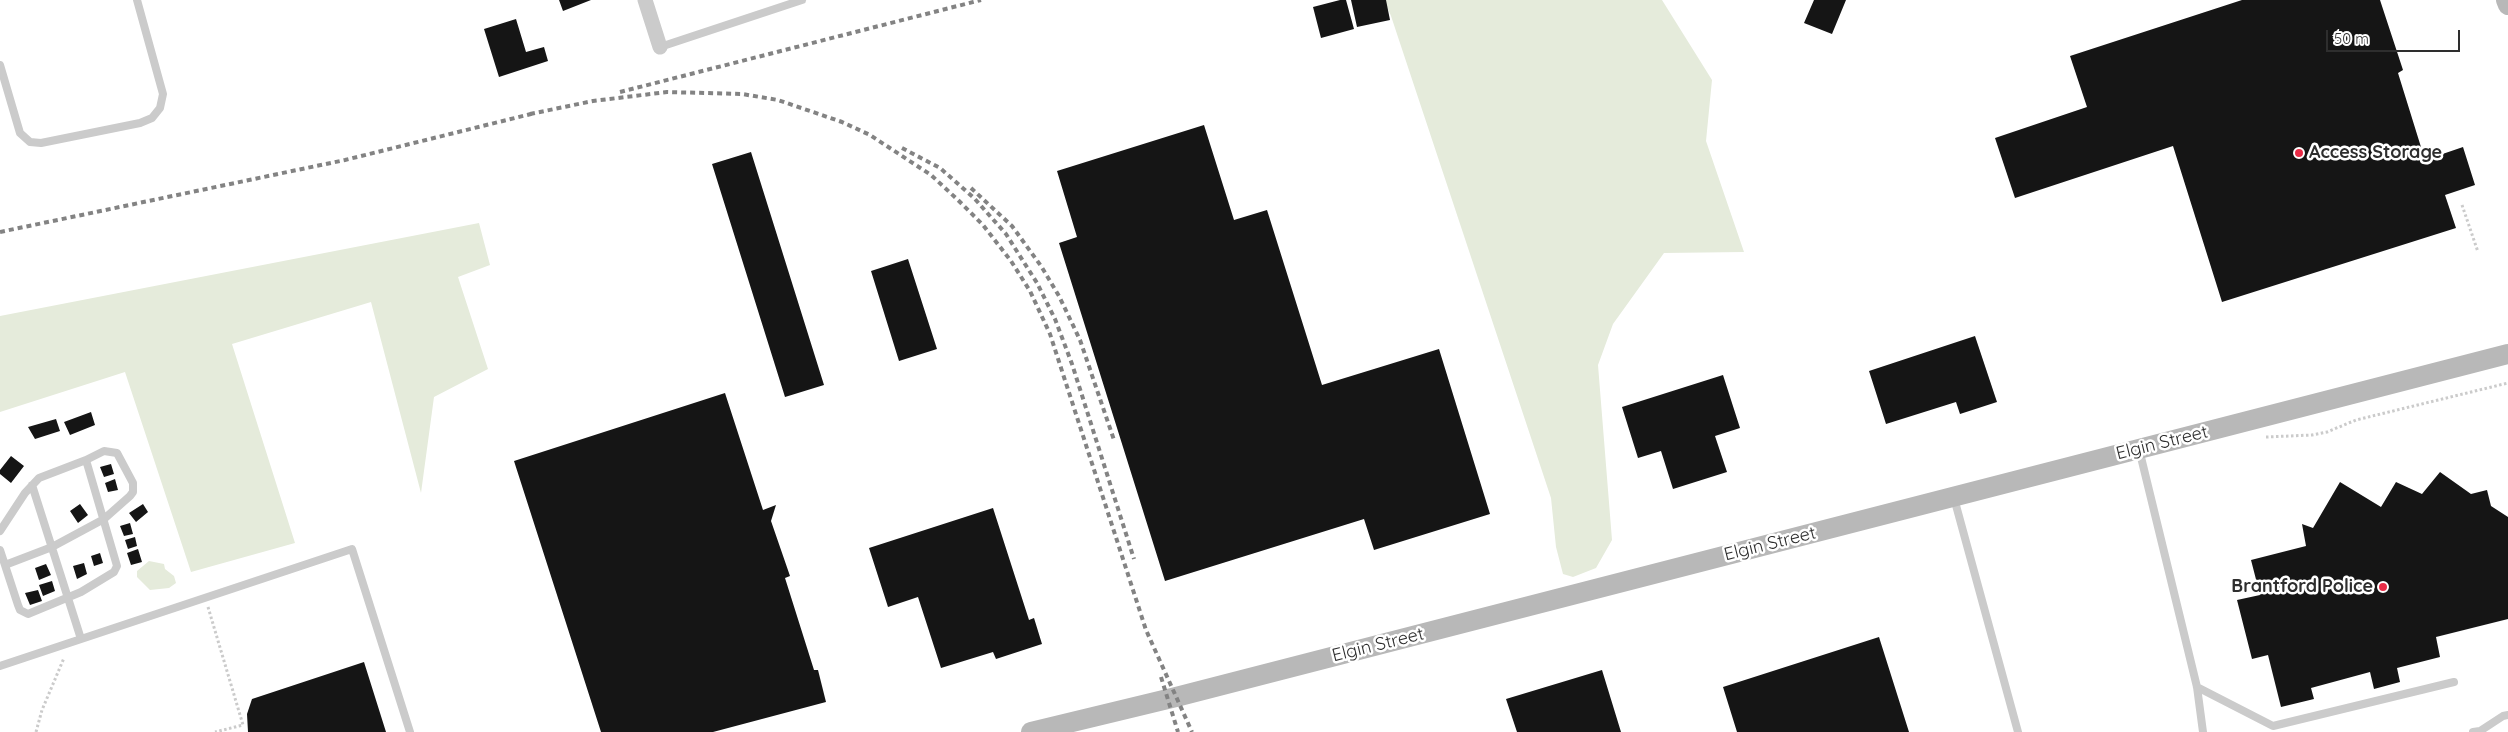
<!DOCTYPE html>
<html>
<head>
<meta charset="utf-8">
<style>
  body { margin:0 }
  #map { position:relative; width:2508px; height:732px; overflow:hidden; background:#fff; font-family:Quicksand,sans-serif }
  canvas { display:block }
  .scale { position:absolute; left:2326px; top:30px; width:134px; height:22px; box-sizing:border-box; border:2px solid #2e2e2e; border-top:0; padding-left:6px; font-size:15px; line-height:18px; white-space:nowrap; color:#2e2e2e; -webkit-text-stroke:4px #fff; paint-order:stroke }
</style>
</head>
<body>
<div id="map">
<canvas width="2508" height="732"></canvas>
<div class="scale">50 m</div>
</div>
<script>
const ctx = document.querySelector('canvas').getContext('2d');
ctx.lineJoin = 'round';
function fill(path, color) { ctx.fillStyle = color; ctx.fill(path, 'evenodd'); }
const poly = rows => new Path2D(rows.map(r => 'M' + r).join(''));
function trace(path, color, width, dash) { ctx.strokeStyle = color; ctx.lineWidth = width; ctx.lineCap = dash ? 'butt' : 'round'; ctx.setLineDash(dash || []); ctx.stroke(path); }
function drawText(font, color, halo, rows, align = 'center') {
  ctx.font = font + ' Quicksand,sans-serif'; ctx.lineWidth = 5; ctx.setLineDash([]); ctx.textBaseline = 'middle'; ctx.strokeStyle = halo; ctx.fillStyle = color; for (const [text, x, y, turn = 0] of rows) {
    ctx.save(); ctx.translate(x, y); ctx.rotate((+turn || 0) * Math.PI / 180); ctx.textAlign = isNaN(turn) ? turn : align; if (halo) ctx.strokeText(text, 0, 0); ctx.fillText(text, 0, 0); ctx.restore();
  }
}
fill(poly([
  [1384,0,1662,0,1712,80,1706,141,1744,252,1664,253,1613,324,1598,365,1612,540,1596,568,1573,577,1563,574,1556,547,1551,498,1391,16],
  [479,223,490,265,458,277,488,369,434,397,421,493,371,302,232,344,295,543,191,572,125,372,0,412,0,316],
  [149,561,164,564,165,569,174,576,176,583,169,588,150,590,137,577,137,571]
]), '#e5ebdb');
fill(poly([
  [559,0,591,0,563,11],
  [1340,0,1346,0,1354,29,1321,38,1313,7],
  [1351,0,1386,0,1390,20,1357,27],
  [1814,0,1846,0,1832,34,1804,23],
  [2242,0,2380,0,2403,70,2398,73,2425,160,2463,147,2475,185,2445,195,2456,228,2222,302,2173,146,2015,198,1995,138,2087,107,2070,56],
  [516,19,526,52,544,47,548,61,499,77,484,29],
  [1204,125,1234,220,1267,210,1322,385,1439,349,1490,514,1374,550,1364,519,1165,581,1059,243,1077,237,1057,171],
  [751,152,824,385,785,397,712,164],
  [908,259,937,349,899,361,871,271],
  [1975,336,1997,402,1960,414,1956,402,1886,424,1869,371],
  [1723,375,1740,428,1715,436,1727,472,1673,489,1661,451,1638,458,1622,407],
  [725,393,763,510,776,505,771,521,790,576,785,578,814,670,818,670,826,702,713,732,601,732,514,461],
  [91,412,95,425,70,435,64,422],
  [56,419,60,431,35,439,28,427],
  [11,456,24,466,11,483,0,474,0,470],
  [111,464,114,474,104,477,100,467],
  [2440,472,2471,494,2487,490,2491,506,2508,517,2508,619,2436,637,2440,657,2397,668,2400,682,2374,689,2370,672,2311,688,2314,699,2281,707,2268,655,2252,659,2237,600,2260,595,2251,560,2306,546,2302,524,2313,528,2340,482,2381,507,2396,482,2422,494],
  [115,479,118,490,108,492,105,483],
  [80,504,88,515,78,523,70,511],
  [143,504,148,512,136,522,129,513],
  [993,508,1029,620,1034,618,1042,644,996,659,993,652,941,668,918,597,888,607,869,548],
  [130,523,133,534,124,536,120,526],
  [135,537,137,546,128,549,125,540],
  [138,549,142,562,131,565,127,553],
  [100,553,103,563,94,566,91,556],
  [84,563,87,574,77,579,73,566],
  [46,564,51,575,39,580,35,568],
  [52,581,55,591,43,596,39,585],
  [38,590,42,601,30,605,25,593],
  [1879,637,1909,732,1737,732,1723,687],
  [364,662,386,732,248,732,247,714,252,699],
  [1602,670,1621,732,1517,732,1506,699]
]), '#151515');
trace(poly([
  [2462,205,2478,252],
  [2266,437,2312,435,2327,432,2356,420,2508,383],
  [208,607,243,725,215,732],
  [36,732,42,710,64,658]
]), '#cbcbcb', 3, [2.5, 2.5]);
trace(poly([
  [660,47,802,0],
  [0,65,20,133,30,142,41,143,140,123,152,118,160,108,163,94,137,0],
  [2139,449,2197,687,2203,732],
  [32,485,81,639],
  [1954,498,2018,732],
  [0,531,25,493,39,478,86,460,117,566,114,572,81,592,28,614,20,610,18,605,0,550],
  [5,565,52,547,104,519,130,496,133,492,133,483,117,453,104,451,86,460],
  [0,666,352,549,410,732],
  [2197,687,2273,726,2454,682],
  [2473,732,2480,731,2503,716,2508,715]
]), '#cbcbcb', 8);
trace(poly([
  [645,0,660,47]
]), '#cbcbcb', 15);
trace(poly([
  [2506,0,2508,5],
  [1031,732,1176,697,2508,354]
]), '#b8b8b8', 20);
trace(poly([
  [620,92,981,0],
  [530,114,593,101,667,92,742,94,778,100,842,122,870,135,931,175,958,200,983,225,1011,261,1030,291,1050,334,1146,630,1192,732],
  [902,148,940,168,974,198,1006,234,1037,283,1055,319,1072,364,1134,559],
  [971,188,1012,226,1041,266,1059,296,1080,340,1114,440],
  [0,232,345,160,535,113],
  [1161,677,1178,732]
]), '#838383', 4, [5, 4]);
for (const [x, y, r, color] of [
  [2299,153,5,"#e92c47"],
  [2383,587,5,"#e92c47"]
]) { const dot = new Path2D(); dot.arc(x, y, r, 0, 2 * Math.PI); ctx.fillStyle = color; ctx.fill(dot); trace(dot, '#fff', 2); }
drawText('bold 18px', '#2e2e2e', '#fff', [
  ["Access Storage",2309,153],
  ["Brantford Police",2373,587,"right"]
], 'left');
drawText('18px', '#2e2e2e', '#fff', [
  ["Elgin Street",2162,443,-14],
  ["Elgin Street",1770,544,-14],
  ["Elgin Street",1378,645,-14]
]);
</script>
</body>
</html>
